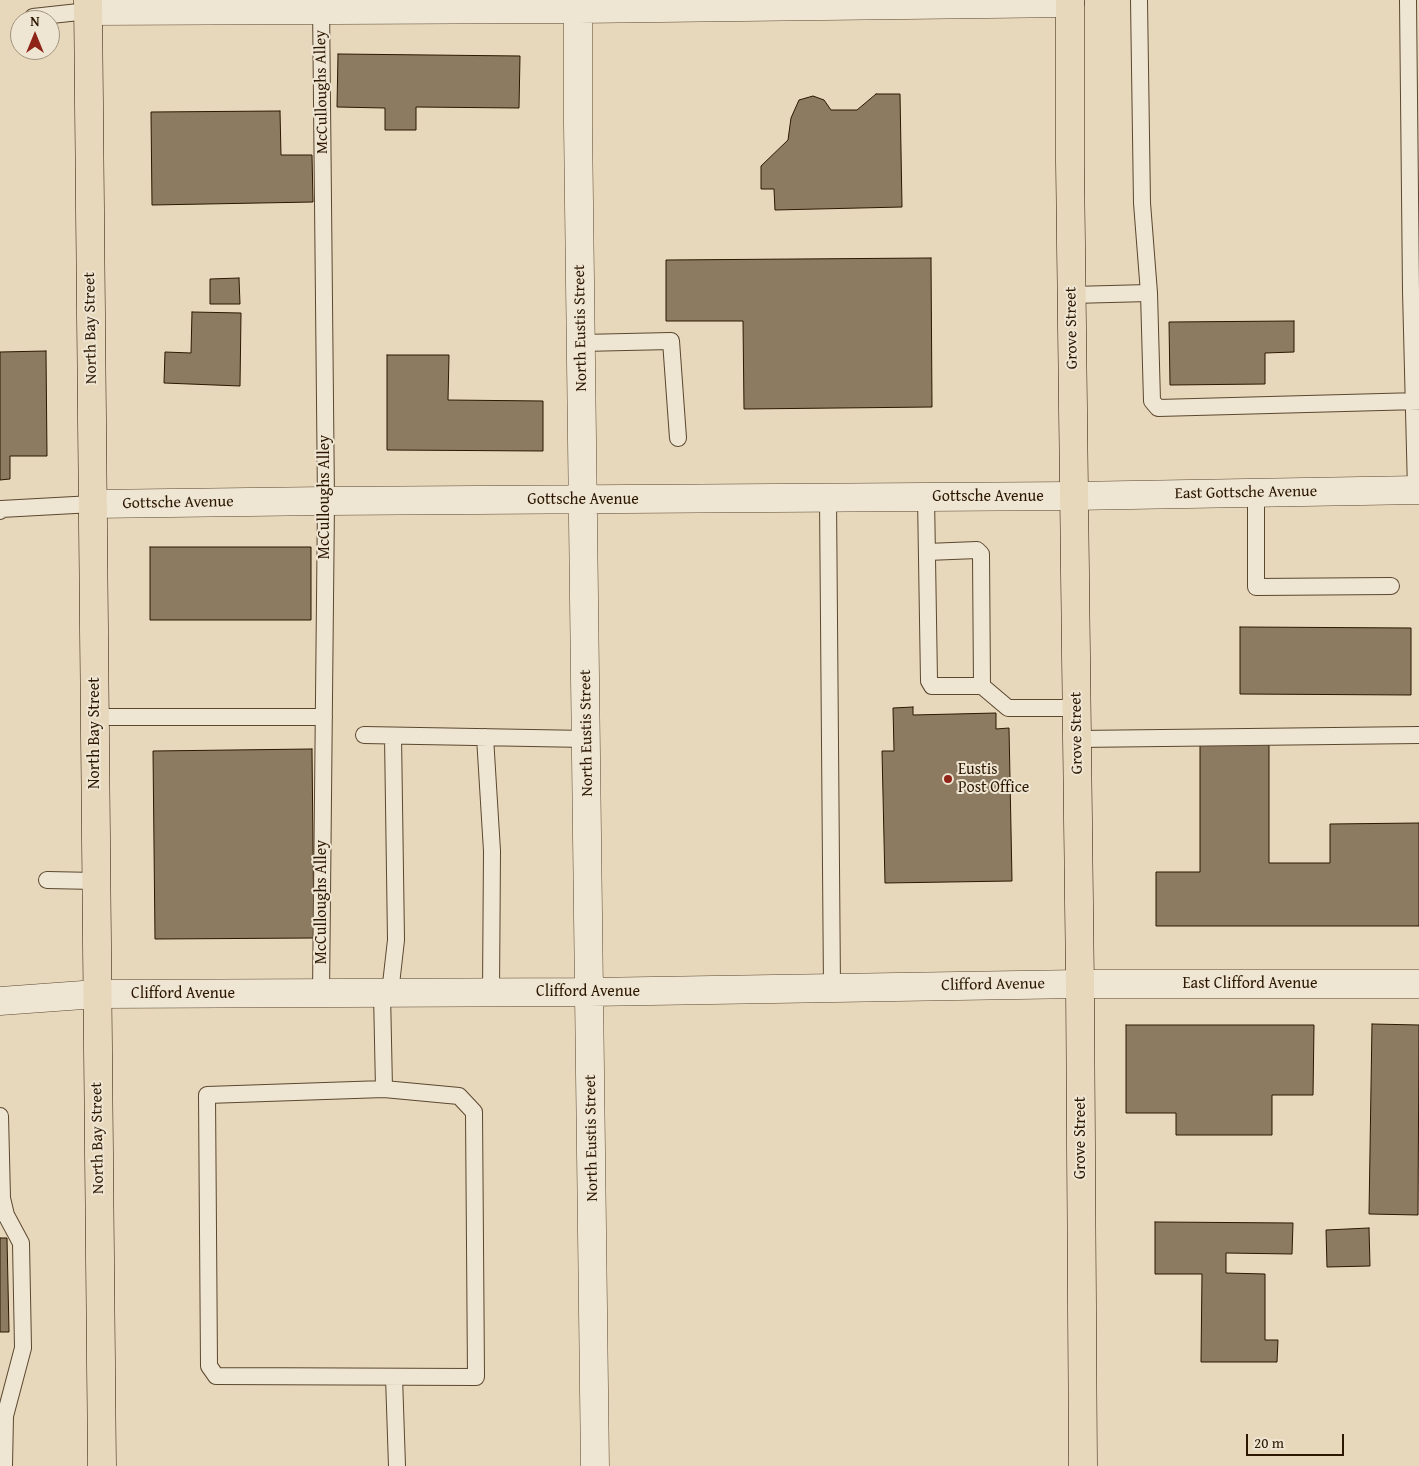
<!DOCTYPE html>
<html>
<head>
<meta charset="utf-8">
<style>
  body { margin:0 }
  #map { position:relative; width:1419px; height:1466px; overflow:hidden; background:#e7d7bb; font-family:"Gentium Book Plus",serif }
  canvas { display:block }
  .north { position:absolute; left:10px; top:10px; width:50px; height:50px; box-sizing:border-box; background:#efe5d3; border:1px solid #a1937f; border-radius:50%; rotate:0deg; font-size:14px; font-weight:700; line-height:20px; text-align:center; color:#2c1800 }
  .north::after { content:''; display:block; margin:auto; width:18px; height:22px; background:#8f2418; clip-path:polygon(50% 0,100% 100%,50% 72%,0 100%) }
  .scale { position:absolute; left:1246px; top:1434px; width:98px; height:22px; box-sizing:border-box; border:2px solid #2c1800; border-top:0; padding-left:6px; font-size:15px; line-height:18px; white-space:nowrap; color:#2c1800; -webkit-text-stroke:4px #efe5d3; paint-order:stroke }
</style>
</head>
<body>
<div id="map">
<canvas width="1419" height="1466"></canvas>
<div class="north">N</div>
<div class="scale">20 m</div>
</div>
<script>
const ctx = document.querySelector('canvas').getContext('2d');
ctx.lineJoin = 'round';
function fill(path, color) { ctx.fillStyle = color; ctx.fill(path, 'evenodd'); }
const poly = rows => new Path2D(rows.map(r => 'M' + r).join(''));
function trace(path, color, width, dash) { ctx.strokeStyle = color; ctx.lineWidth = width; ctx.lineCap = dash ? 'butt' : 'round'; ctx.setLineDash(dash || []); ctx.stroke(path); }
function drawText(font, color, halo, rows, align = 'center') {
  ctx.font = font + ' "Gentium Book Plus",serif'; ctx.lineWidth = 4; ctx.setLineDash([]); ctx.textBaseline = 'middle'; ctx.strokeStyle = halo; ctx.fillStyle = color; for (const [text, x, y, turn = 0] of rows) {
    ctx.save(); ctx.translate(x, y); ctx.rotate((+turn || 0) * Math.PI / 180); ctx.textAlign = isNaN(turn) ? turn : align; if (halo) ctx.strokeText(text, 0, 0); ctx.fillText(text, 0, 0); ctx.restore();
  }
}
const building = poly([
  [338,54,520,56,519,108,416,107,416,130,385,130,385,108,337,107,338,54],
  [876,94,900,94,902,207,775,210,774,189,761,189,761,166,788,140,791,118,799,100,813,96,824,100,831,110,857,110,876,94],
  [280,111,281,155,312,155,313,202,152,205,151,112,280,111],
  [931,258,932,407,744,409,743,321,666,321,666,260,931,258],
  [239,278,240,304,210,304,210,279,239,278],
  [192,312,241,313,240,386,164,383,165,352,191,353,192,312],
  [1294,321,1294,352,1265,353,1265,384,1170,385,1169,322,1294,321],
  [46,351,47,456,10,456,10,479,0,480,0,352,46,351],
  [387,355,449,355,448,400,543,401,543,451,387,450,387,355],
  [150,547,311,547,311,620,150,620,150,547],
  [1240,627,1411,628,1411,695,1240,694,1240,627],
  [913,707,913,715,996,713,996,729,1009,728,1012,881,885,883,882,751,894,751,893,708,913,707],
  [1200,744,1269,744,1269,863,1330,863,1330,824,1419,823,1419,926,1156,926,1156,872,1200,872,1200,744],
  [312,749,314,938,155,939,153,751,312,749],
  [1372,1024,1419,1025,1418,1215,1369,1214,1372,1024],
  [1126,1025,1314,1025,1313,1095,1272,1095,1272,1135,1176,1135,1176,1113,1126,1113,1126,1025],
  [1155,1222,1293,1223,1292,1254,1226,1253,1226,1273,1265,1274,1265,1340,1278,1340,1277,1362,1201,1362,1202,1274,1155,1274,1155,1222],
  [1369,1228,1370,1266,1327,1267,1326,1230,1369,1228],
  [0,1238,7,1238,9,1332,0,1332,0,1238]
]);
fill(building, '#8d7b61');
trace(building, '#2c1800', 1);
const service = poly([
  [1139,0,1142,203,1149,293],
  [1408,0,1411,291,1416,490],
  [321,2,326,501,321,993],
  [33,17,88,11],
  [1072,295,1149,293,1152,401,1158,408,1419,401],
  [581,343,671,341,678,438],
  [1256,493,1256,587,1391,586],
  [926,497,929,681,932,686,982,686,1008,708,1076,708],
  [828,498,832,988],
  [0,511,1,509,93,504],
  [927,552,977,550,981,554,982,686],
  [95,717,324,717],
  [364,735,587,739],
  [485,737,492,851,491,992],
  [1077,739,1419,735],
  [47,880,96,881],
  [382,993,384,1089,207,1095,209,1366,216,1376,476,1377,474,1112,459,1096,384,1089],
  [390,993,396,940,393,736],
  [0,1116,2,1198,6,1215,21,1243,23,1348,5,1416,4,1466],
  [394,1377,397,1466]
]);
const minor = poly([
  [578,0,578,124,595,1466],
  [88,11,578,9,1070,3],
  [93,504,326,501,1073,496,1419,490],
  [0,1001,97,994,590,992,1080,984,1419,984]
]);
const primary = poly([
  [88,0,102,1466],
  [1070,0,1070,162,1080,984,1083,1466]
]);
trace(service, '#5b482f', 18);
trace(minor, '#5b482f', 29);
trace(primary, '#2c1800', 29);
trace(service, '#efe5d3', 16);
trace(minor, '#efe5d3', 28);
trace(primary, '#e7d7bb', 28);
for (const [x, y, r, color] of [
  [948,779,5,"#8f2418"]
]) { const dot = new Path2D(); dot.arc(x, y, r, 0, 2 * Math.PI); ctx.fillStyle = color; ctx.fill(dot); trace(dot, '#efe5d3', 2); }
drawText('16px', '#2c1800', '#efe5d3', [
  ["McCulloughs Alley",322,92,-91],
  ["North Bay Street",91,328,-91],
  ["North Eustis Street",581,328,-91],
  ["Grove Street",1072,328,-91],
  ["East Gottsche Avenue",1246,493,-1],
  ["McCulloughs Alley",325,497,-90],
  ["Gottsche Avenue",988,497],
  ["Gottsche Avenue",583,500],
  ["Gottsche Avenue",178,503,-1],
  ["North Bay Street",95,733,-90],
  ["North Eustis Street",587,733,-91],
  ["Grove Street",1077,733,-91],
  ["McCulloughs Alley",322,902,-90],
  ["East Clifford Avenue",1250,984],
  ["Clifford Avenue",993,985,-1],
  ["Clifford Avenue",588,992],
  ["Clifford Avenue",183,994],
  ["North Bay Street",98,1138,-91],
  ["North Eustis Street",592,1138,-91],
  ["Grove Street",1081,1138,-90]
]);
drawText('16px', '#2c1800', '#efe5d3', [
  ["Eustis",958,770],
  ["Post Office",958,788]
], 'left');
</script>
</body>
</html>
